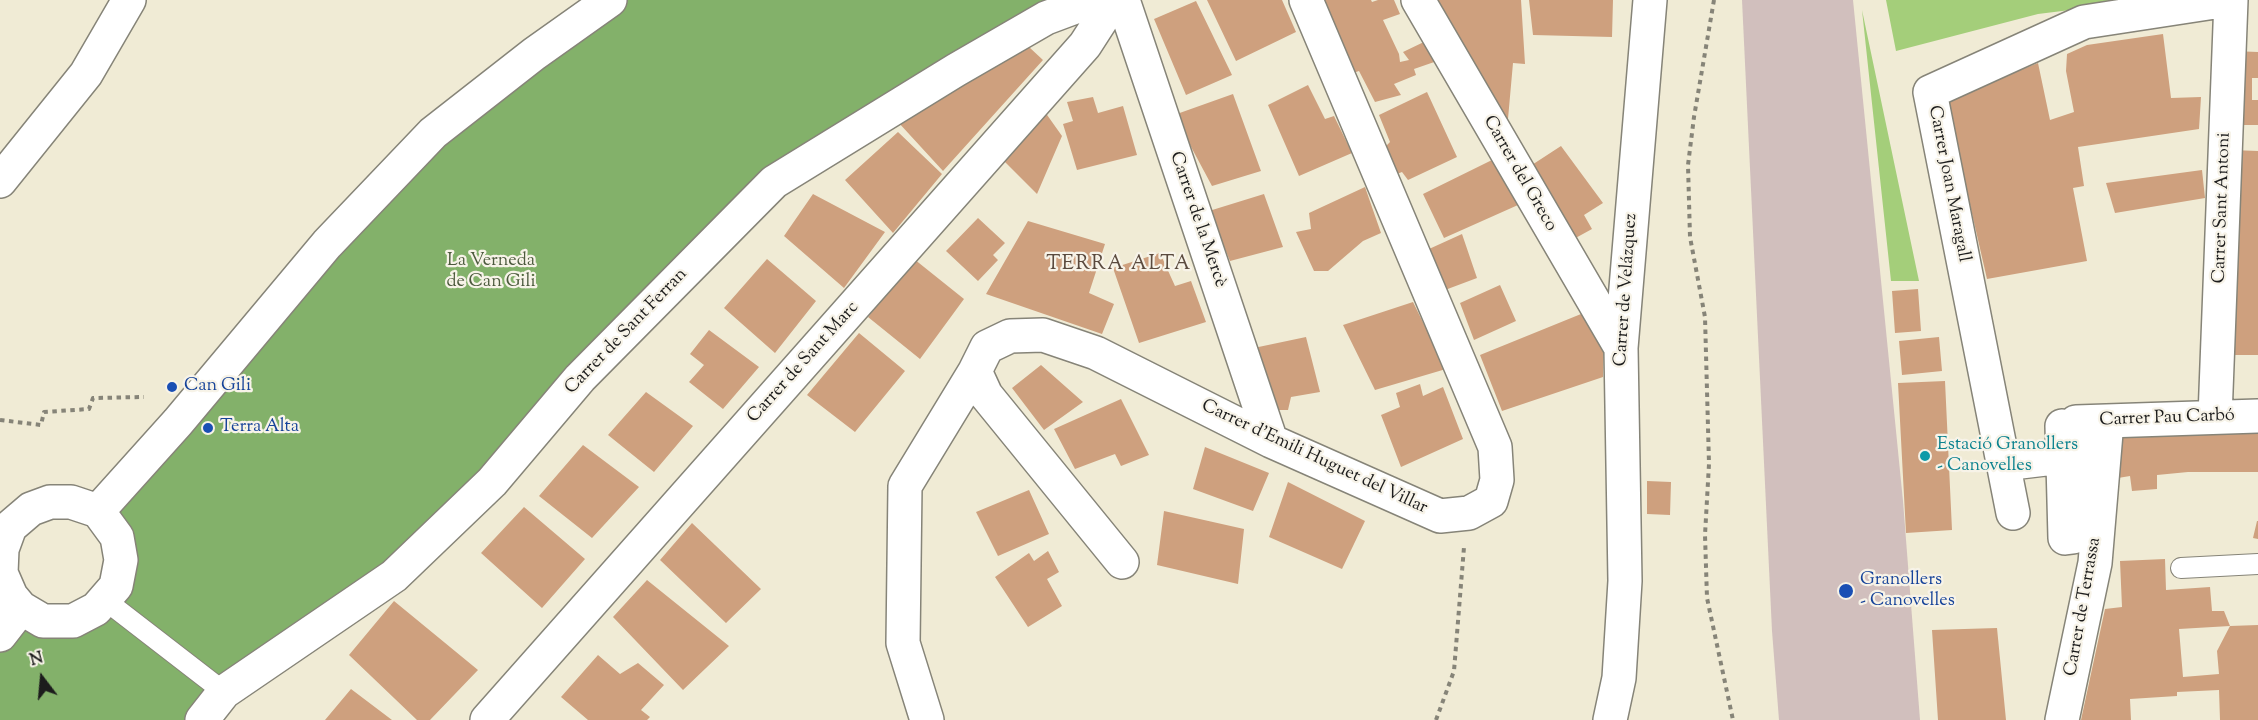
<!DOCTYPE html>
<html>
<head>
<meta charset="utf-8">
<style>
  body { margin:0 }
  #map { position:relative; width:2258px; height:720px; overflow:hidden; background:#f0ebd5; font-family:"Sorts Mill Goudy",serif }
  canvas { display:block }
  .north { position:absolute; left:12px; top:648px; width:60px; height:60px; -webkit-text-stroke:4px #f7f3e8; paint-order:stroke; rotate:344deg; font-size:16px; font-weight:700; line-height:24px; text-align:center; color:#1c1c1c }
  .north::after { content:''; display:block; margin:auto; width:21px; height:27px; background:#1c1c1c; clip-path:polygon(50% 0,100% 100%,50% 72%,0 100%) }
</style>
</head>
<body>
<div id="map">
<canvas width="2258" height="720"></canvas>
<div class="north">N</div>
</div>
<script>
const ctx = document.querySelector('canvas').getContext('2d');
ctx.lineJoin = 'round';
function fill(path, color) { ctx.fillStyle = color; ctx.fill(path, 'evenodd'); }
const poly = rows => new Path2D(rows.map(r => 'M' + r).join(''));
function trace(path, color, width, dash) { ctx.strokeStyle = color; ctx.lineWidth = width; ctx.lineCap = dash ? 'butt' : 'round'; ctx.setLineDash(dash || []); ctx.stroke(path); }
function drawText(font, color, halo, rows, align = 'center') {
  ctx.font = font + ' "Sorts Mill Goudy",serif'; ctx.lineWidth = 4.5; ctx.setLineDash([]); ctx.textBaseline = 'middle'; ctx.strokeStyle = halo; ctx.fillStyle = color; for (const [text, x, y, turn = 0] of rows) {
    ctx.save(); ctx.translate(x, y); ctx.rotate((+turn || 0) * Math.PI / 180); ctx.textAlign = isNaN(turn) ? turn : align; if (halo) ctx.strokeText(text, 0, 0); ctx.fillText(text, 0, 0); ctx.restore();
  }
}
fill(poly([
  [1742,0,1853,0,1903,501,1920,720,1779,720,1772,631]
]), '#d1bfbd');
fill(poly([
  [1886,0,2151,0,2038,14,1896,51],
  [1862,10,1919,281,1891,281]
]), '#a4ce7a');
fill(poly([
  [610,0,1091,0,774,182,394,576,202,720,0,720,0,635,43,621,116,586,104,518,327,244]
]), '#83b16a');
fill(poly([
  [1207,0,1282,0,1296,32,1236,61],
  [1319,0,1371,0,1372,2,1378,0,1394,0,1400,14,1383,20,1399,54,1400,62,1409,60,1403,52,1428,40,1440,60,1414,69,1416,75,1394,84,1401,95,1375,102,1359,71,1350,74,1344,45],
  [1426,0,1521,0,1525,64,1513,63,1507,130],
  [1529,0,1613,0,1612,37,1533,35],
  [1196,1,1232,75,1186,95,1154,19],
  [2163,34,2171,98,2201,97,2199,129,2078,147,2084,186,2073,188,2087,261,1987,279,1946,100,2038,63,2050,120,2074,112,2066,71,2067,54,2087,45],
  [1029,47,1043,60,943,171,898,122],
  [2233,51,2258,52,2258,78,2252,78,2252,100,2258,100,2258,125,2228,125],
  [1308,85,1325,119,1334,116,1352,153,1299,176,1268,105],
  [1427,92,1457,157,1408,180,1402,172,1392,176,1381,151,1390,142,1379,115],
  [1233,94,1261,171,1212,186,1174,115],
  [1093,97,1098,113,1123,106,1137,155,1077,170,1063,124,1073,121,1067,102],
  [1045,112,1062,136,1037,194,1004,161],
  [898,132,942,174,893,233,845,180],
  [1561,146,1603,203,1584,215,1592,229,1561,246,1518,174],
  [2232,150,2258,151,2258,355,2225,355],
  [1492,160,1518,205,1444,238,1423,194],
  [2202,170,2205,198,2115,213,2106,183],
  [1365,187,1381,233,1363,241,1328,271,1314,271,1296,232,1311,229,1309,213],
  [813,194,885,232,844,288,784,236],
  [1264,194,1283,247,1230,261,1209,211],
  [978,218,1005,243,993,255,998,260,978,281,946,251],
  [1028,221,1105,244,1089,293,1114,304,1102,334,986,294],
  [1462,234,1477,278,1445,290,1429,249],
  [1160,253,1175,286,1191,281,1206,322,1139,343,1113,268],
  [767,259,816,301,775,353,724,308],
  [914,259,964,299,920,359,868,317],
  [1500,285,1516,321,1474,340,1460,303],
  [1918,289,1921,331,1895,333,1892,291],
  [1413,302,1446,369,1375,390,1343,325],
  [1581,314,1604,341,1603,377,1502,411,1480,355],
  [709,330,759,367,723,409,689,382,704,365,690,354],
  [859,333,905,371,855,432,807,395],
  [1306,337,1320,392,1291,397,1288,410,1270,410,1249,349],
  [1939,337,1942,371,1902,375,1899,341],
  [1041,365,1083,402,1044,430,1012,388],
  [1945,381,1952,530,1906,533,1898,383],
  [1420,384,1423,396,1443,387,1463,439,1401,467,1381,415,1400,407,1396,393],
  [646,392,693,426,654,472,608,435],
  [1121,399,1149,455,1121,466,1115,454,1075,469,1054,429],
  [2258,424,2258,472,2188,472,2157,475,2157,489,2132,491,2130,476,2118,478,2118,429],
  [583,445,639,487,592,538,539,496],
  [1205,447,1269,473,1253,511,1193,489],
  [1647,481,1671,482,1670,515,1647,514],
  [1288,482,1365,521,1342,569,1269,537],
  [1029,490,1049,534,998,556,976,512],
  [524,507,585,559,542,608,481,553],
  [1164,511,1244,529,1238,584,1157,565],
  [2257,521,2258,521,2258,539,2253,538],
  [692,523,761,589,726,623,660,560],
  [1048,551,1059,572,1047,579,1062,606,1028,627,995,577,1029,553,1034,561],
  [2165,559,2166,590,2210,587,2212,611,2224,611,2230,626,2179,629,2183,677,2219,674,2217,651,2230,626,2258,625,2258,720,2220,720,2219,690,2177,692,2177,696,2130,699,2131,720,2081,720,2105,609,2122,607,2120,561],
  [647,580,729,646,683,690,613,617],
  [394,601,478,670,430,720,417,720,349,655],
  [1997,628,2006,720,1938,720,1932,630],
  [598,655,620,674,638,663,664,685,641,710,650,717,647,720,588,720,561,697],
  [351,689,392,720,325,720]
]), '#cea07e');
const lane = poly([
  [2181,568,2258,564],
  [105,600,224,692]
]);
const street = poly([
  [1123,0,1271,441],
  [1418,0,1621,348],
  [0,181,86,74,129,0],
  [2215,417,2231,0],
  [2062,426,2065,538,2073,537,2076,422,2258,416],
  [2004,464,2062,457],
  [2013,513,1930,92,2084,22,2228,0],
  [1122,562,986,395,975,371,987,347,1010,336,1043,335,1096,353,1271,441,1440,516,1469,513,1491,501,1497,480,1495,447,1306,0],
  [202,720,224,692,394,576,492,482,580,378,774,182,956,70,1046,18,1094,0],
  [487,720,1085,45,1114,0],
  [927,720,903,643,905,486,975,371],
  [1610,720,1619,678,1625,581,1621,348,1650,0],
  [2062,720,2095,563,2107,421]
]);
const secondary = poly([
  [50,502,71,502,98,511,117,537,121,560,116,586,96,609,73,621,43,621,21,608,11,596,1,573,2,549,10,527,31,509,50,502],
  [98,511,178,422,327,244,433,133,534,54,610,0],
  [0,635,21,608]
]);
trace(lane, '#868478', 22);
trace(street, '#868478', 36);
trace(secondary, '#868478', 36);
trace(poly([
  [1714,0,1694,117,1688,165,1690,237,1705,317,1709,464,1705,535,1707,598,1733,720],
  [0,420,41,425,44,412,89,409,93,398,144,397],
  [1436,720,1454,671,1464,547]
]), '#868478', 4, [4.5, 4.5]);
trace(lane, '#fff', 20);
trace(street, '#fff', 33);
trace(secondary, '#fff', 33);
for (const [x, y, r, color] of [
  [172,387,6,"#1a4fb4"],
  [208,428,6,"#1a4fb4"],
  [1925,456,6,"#0f9aa8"],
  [1846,591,8,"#1a4fb4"]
]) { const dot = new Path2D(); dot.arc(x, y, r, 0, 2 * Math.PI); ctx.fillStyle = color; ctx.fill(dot); trace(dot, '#f7f3e8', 2); }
drawText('18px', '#1c1c1c', '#f7f3e8', [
  ["Carrer del Greco",1519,174,60],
  ["Carrer Joan Maragall",1948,184,79],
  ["Carrer Sant Antoni",2223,208,-88],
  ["Carrer de la Mercè",1197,220,71],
  ["Carrer de Velázquez",1627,290,-86],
  ["Carrer de Sant Ferran",627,332,-46],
  ["Carrer de Sant Marc",804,363,-48],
  ["Carrer Pau Carbó",2167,419,-2],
  ["Carrer d'Emili Huguet del Villar",1314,458,25],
  ["Carrer de Terrassa",2084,607,-80]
]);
drawText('18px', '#4c5a3d', '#f7f3e8', [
  ["La Verneda",491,262],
  ["de Can Gili",491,283]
]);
drawText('18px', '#164399', '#f7f3e8', [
  ["Can Gili",184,387],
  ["Terra Alta",220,428],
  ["Granollers",1860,581],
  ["- Canovelles",1860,602]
], 'left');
drawText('18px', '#0d838f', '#f7f3e8', [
  ["Estació Granollers",1937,446],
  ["- Canovelles",1937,467]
], 'left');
ctx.letterSpacing = '1.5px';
drawText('20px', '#5a4a3e', '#f7f3e8', [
  ["TERRA ALTA",1119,266]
]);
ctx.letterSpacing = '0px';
</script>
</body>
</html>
